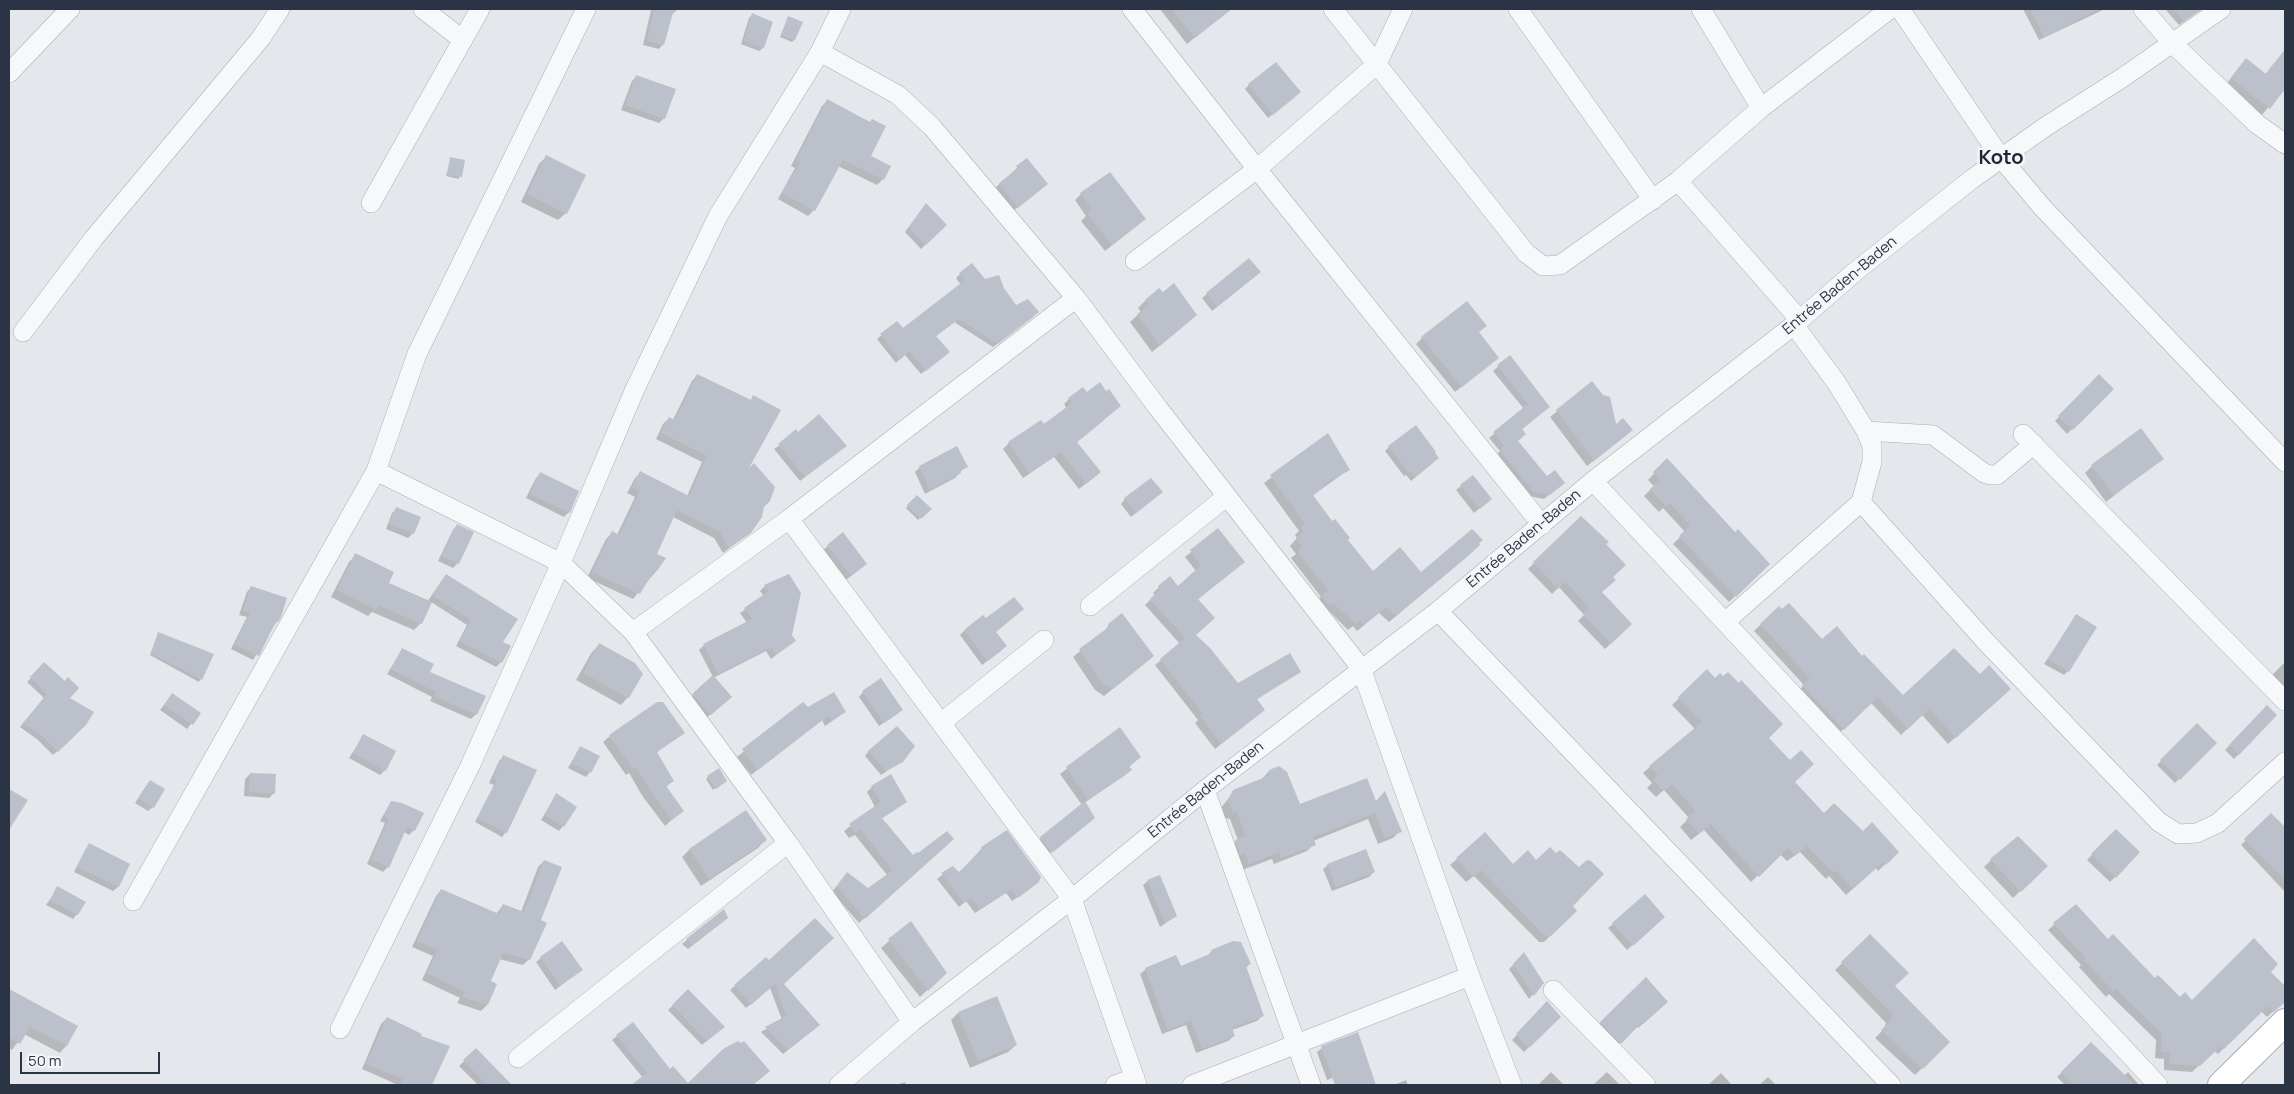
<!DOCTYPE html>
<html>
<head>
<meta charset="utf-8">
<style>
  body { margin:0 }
  #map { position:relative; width:2294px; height:1094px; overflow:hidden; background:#e4e7ec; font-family:Manrope,sans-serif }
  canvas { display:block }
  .frame { position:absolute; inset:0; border:10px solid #2b3445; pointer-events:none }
  .scale { position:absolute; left:20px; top:1052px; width:140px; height:22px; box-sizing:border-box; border:2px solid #2b3445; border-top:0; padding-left:6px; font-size:15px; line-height:18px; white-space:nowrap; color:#2b3445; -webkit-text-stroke:4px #f4f6f9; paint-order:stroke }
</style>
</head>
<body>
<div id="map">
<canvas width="2294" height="1094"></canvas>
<div class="frame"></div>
<div class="scale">50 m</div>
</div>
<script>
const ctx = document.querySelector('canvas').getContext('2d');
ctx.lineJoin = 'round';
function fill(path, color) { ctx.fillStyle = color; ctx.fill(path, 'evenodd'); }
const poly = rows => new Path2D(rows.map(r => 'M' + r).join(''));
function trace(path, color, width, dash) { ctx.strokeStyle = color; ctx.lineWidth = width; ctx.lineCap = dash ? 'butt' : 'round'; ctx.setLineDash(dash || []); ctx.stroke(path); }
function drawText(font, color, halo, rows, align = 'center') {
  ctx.font = font + ' Manrope,sans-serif'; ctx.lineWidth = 5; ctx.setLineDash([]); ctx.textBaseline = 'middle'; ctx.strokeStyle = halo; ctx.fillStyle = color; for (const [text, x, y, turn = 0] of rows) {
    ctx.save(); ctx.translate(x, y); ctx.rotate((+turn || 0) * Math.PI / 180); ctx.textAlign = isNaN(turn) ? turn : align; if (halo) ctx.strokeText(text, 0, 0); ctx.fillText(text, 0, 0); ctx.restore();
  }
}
fill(poly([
  [647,9,678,9,671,15,663,44,659,49,643,45,651,10],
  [1160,9,1223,9,1226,12,1187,44],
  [2023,9,2105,9,2039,40],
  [2165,9,2202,9,2179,25],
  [752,15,763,48,759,51,741,44,749,18],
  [788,18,794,40,792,42,780,37],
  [2285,58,2285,87,2262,115,2225,86,2239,67,2265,75,2274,63],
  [637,76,664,118,659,123,621,110,632,81],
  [1249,85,1295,97,1268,118,1245,89],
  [827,101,869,157,883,179,877,185,838,166,814,210,808,216,778,199,795,168,791,166,822,106],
  [546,157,566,213,558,220,521,202,539,164],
  [451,158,463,161,459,179,446,176],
  [1027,159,1047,184,1013,211,995,188],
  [1081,194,1138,225,1105,251,1081,221,1086,216,1075,200],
  [922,209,946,225,921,249,905,232],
  [1249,260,1254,277,1212,311,1202,298],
  [960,274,984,281,1016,307,1033,317,993,347,954,322,935,337,944,356,921,374,904,354,896,363,877,339,897,323,902,329,961,285,956,278],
  [1146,300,1188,322,1152,352,1130,322,1141,312,1138,308],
  [1478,333,1491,364,1455,392,1416,344,1422,338],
  [1509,357,1549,407,1521,430,1517,441,1547,478,1559,487,1544,499,1529,496,1496,455,1500,451,1489,438,1524,409,1493,371],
  [697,375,750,401,754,397,744,472,763,507,750,532,723,553,714,538,673,517,656,555,657,570,633,599,587,578,606,539,612,533,617,535,635,497,627,493,635,478,641,472,687,496,702,462,656,439,663,424,669,418,673,420,692,381],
  [2099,376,2112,389,2067,434,2055,421],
  [1592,383,1615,426,1625,436,1587,466,1550,417],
  [1087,394,1104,420,1076,443,1093,478,1079,489,1054,457,1023,478,1003,449,1009,443,1044,426,1067,409,1064,404,1069,399],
  [798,434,845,446,800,481,774,449],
  [1328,435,1348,470,1312,496,1373,573,1421,573,1458,564,1389,622,1379,613,1357,631,1353,626,1348,630,1327,609,1323,612,1315,603,1321,597,1291,558,1296,554,1290,546,1297,538,1295,535,1299,531,1264,483],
  [1389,447,1433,463,1411,481,1406,475,1404,476,1385,451],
  [2162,458,2106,502,2085,473,2092,466],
  [1667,460,1735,534,1769,564,1729,602,1673,544,1685,532,1663,508,1659,512,1644,496,1654,486,1648,480],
  [966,466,955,478,925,494,915,472,920,467],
  [540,474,569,512,564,517,526,498,536,478],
  [1461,486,1486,503,1474,513,1456,490],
  [917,496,930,509,918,520,906,508],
  [1156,497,1131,517,1121,504,1125,499],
  [397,509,413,533,408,538,386,529,392,513],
  [1581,517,1605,544,1612,577,1600,593,1631,624,1605,649,1578,621,1584,615,1559,587,1552,594,1528,569],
  [457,525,458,563,453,568,438,561,453,530],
  [1218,530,1244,562,1197,600,1194,635,1238,684,1299,671,1256,700,1258,715,1215,749,1195,723,1198,720,1155,665,1180,644,1145,605,1155,595,1153,593,1170,577,1178,588,1196,571,1185,557],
  [842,534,861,568,846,580,823,550],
  [356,555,387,584,427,602,446,575,501,643,501,662,496,667,456,646,467,625,431,602,421,623,414,630,372,612,368,616,331,597,349,562],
  [788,576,790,635,794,641,771,659,766,651,713,678,726,701,705,719,689,699,713,677,699,650,704,645,747,623,740,613,764,596,760,591,765,586],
  [251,587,277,621,253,660,231,649,247,617,239,615,247,592],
  [1779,607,1822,640,1862,657,1903,697,2002,695,1948,744,1922,715,1901,735,1871,703,1837,735,1796,693,1804,685,1754,631],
  [2076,616,2068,671,2064,675,2044,664],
  [986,620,995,632,1001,651,982,665,960,635,964,631],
  [1109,625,1145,663,1104,696,1095,690,1073,657,1102,634],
  [158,634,212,655,199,682,150,655],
  [599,645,628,697,621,705,576,680,592,652],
  [402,650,429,672,484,697,476,714,471,719,430,701,432,697,387,674],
  [2285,662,2285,693,2270,677],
  [45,664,85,725,53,755,38,740,20,727,44,698,27,682],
  [1707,671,1767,738,1793,782,1824,815,1863,832,1898,852,1878,871,1876,868,1846,895,1829,876,1826,879,1800,852,1787,861,1780,854,1751,882,1704,830,1691,840,1680,827,1689,818,1664,790,1656,797,1647,788,1652,783,1643,773,1695,729,1672,705],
  [863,692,897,714,879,726,859,697],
  [172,695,200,713,187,729,160,710],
  [803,703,808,709,845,712,825,726,822,720,751,775,737,757],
  [2267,706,2276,715,2234,759,2225,750],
  [2197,725,2215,743,2175,783,2157,765],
  [1120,729,1140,757,1129,767,1131,770,1124,776,1084,803,1088,823,1046,856,1036,842,1082,805,1060,774],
  [683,732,656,753,672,781,665,788,682,811,665,826,643,797,629,773,626,775,603,742,610,736],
  [364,735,385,770,380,775,349,758],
  [580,748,590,772,586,777,568,768],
  [869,751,902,761,881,775,865,756],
  [503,757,506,832,502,837,475,822,494,785,489,783,499,761],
  [1269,771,1299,805,1376,803,1400,831,1393,838,1378,844,1368,819,1313,841,1314,844,1307,851,1274,864,1272,859,1242,870,1228,848,1238,840,1230,819,1225,818,1221,808,1234,791,1262,779],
  [250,774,274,793,269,798,244,796,245,779],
  [708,777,724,782,713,790,706,779],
  [150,781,153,807,148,811,135,803],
  [872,787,906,802,881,819,912,857,947,845,859,923,832,892,842,879,868,890,887,875,855,835,849,838,844,831,875,807,867,792],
  [556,795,563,826,559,831,541,820],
  [391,802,414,830,409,835,404,832,388,867,383,872,367,864,385,823,380,821],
  [746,812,765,840,758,848,701,886,682,857,689,850],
  [2271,814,2285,835,2285,892,2241,845],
  [2116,830,2139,853,2110,882,2087,860],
  [1007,832,1038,882,1012,901,1006,893,975,913,966,901,959,907,937,879,953,867,959,874,982,848],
  [90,845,129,864,118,887,113,891,74,872,85,850],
  [1556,855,1571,906,1575,911,1544,942,1539,942,1474,876,1466,882,1450,865,1457,859,1513,866,1536,862],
  [1991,860,2046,866,2013,898,1984,867],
  [544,861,540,921,529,959,523,965,499,959,490,981,495,984,487,1005,481,1011,457,1003,460,998,422,980,433,956,412,947,436,896,441,890,496,914,503,905,521,912,538,867],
  [1328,865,1374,872,1369,877,1332,891,1323,869],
  [1148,881,1176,916,1160,927,1143,885],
  [58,888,77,914,73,919,46,905],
  [2076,906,2108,940,2180,999,2192,1002,2269,972,2285,988,2285,1001,2267,1017,2261,1011,2218,1054,2214,1051,2192,1072,2164,1070,2164,1059,2155,1058,2156,1040,2109,994,2106,997,2079,967,2081,965,2048,930],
  [723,911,722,922,688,949,682,944],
  [1659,921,1627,950,1608,928,1613,924],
  [910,923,938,980,920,997,881,948],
  [1870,936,1893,986,1949,1042,1915,1075,1875,1038,1887,1026,1885,1025,1886,1023,1835,970],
  [1212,951,1250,963,1246,968,1263,1015,1257,1021,1232,1030,1234,1036,1228,1041,1196,1053,1186,1025,1162,1034,1140,974,1146,969,1180,968,1206,957],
  [1524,954,1543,983,1529,999,1509,969],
  [541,958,581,970,555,990,536,962],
  [766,959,814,1029,783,1054,761,1032,782,1020,770,988,746,1008,730,990],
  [1646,979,1662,1007,1638,1028,1636,1026,1616,1047,1596,1027],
  [9,990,77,1026,66,1046,60,1053,24,1034,12,1050,9,1048],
  [688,991,718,1031,702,1045,668,1010],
  [1547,1003,1559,1017,1524,1052,1512,1040],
  [958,1013,1016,1045,1008,1052,970,1068,951,1020],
  [387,1018,419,1037,448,1047,431,1085,398,1085,362,1069,381,1024],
  [617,1036,670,1070,687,1085,763,1075,752,1085,633,1085,643,1078,612,1040],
  [2091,1043,2124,1076,2128,1072,2139,1085,2065,1085,2057,1077],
  [1322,1048,1362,1067,1327,1080,1317,1052],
  [476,1050,511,1085,478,1085,459,1066],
  [1551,1072,1564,1085,1538,1085],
  [1607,1072,1620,1085,1593,1085],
  [1721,1073,1732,1085,1708,1085],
  [1768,1077,1776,1085,1759,1085],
  [1406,1080,1408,1085,1394,1085],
  [905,1082,906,1085,896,1085]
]), '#0003');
fill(poly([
  [654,9,674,9,664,45,647,41],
  [1172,9,1232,9,1195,38],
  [2030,9,2098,9,2044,37],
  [2173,9,2202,9,2184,21],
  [752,13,773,22,764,48,744,41],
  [788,16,803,22,795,40,781,35],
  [2285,49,2285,89,2270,109,2231,78,2246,58,2266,74],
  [1276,62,1301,92,1273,115,1248,84],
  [636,75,676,89,665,119,625,105],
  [827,99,870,122,872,119,886,126,871,156,891,166,884,180,843,160,815,211,782,193,800,162,796,160],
  [546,155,586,175,567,214,527,194],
  [450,157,465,160,462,177,447,175],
  [1027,158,1048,184,1018,208,999,183,1018,169,1016,166],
  [1110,172,1146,219,1112,245,1087,213,1092,209,1080,193],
  [926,203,947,225,926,245,909,227],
  [1249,258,1261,272,1217,307,1206,293],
  [972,263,985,279,999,275,1004,288,1016,305,1028,299,1039,312,998,344,959,319,936,336,950,352,926,371,909,351,900,360,880,334,897,321,903,328,965,280,959,273],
  [1174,283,1197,315,1160,346,1137,314,1149,305,1145,300,1159,288,1163,292],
  [1467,301,1487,326,1479,332,1499,358,1462,387,1421,337],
  [1510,355,1550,407,1522,429,1526,434,1518,441,1547,476,1555,470,1565,483,1550,495,1534,492,1500,450,1504,446,1493,432,1528,404,1497,365],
  [697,374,751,400,753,395,781,410,749,468,754,463,775,487,770,501,764,507,762,517,751,533,729,548,720,532,677,510,657,554,666,558,657,571,654,571,640,594,592,572,612,531,619,535,640,491,632,487,640,471,689,496,707,456,661,433,669,417,675,420],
  [2099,374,2114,389,2073,430,2058,416],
  [1592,381,1603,395,1610,397,1616,424,1623,418,1633,430,1594,461,1556,410],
  [1100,382,1106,391,1109,389,1121,406,1077,442,1101,472,1086,484,1061,452,1029,473,1008,442,1041,420,1044,424,1072,403,1068,398,1083,387,1087,392],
  [819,414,847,446,805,477,778,444,796,429,798,432],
  [1416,425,1436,452,1435,453,1439,458,1415,477,1411,472,1409,473,1388,446],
  [2141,428,2164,459,2114,495,2091,465],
  [1328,433,1350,470,1324,484,1325,486,1313,495,1332,521,1335,519,1350,538,1348,540,1373,571,1400,547,1421,572,1472,529,1483,540,1479,543,1480,545,1467,557,1396,616,1386,607,1364,625,1360,620,1355,624,1345,612,1343,614,1334,603,1330,606,1321,595,1328,590,1297,551,1302,547,1296,538,1304,532,1301,527,1305,524,1270,475],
  [957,446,968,467,960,471,961,473,930,490,919,466],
  [1667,458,1735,532,1738,529,1770,564,1736,597,1679,536,1690,525,1670,503,1666,506,1650,489,1660,480,1653,472],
  [540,472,579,491,570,513,530,494],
  [1473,475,1492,499,1480,509,1460,485],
  [1151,478,1163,492,1136,513,1124,498],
  [917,495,932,509,921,519,907,505],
  [396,507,421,517,414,534,389,524],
  [1581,516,1609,542,1606,544,1626,565,1613,577,1616,580,1602,592,1632,624,1611,644,1583,614,1589,608,1566,582,1558,589,1533,562],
  [457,524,474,532,459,564,442,556],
  [1218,528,1245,562,1198,599,1215,618,1196,635,1210,648,1238,683,1290,653,1301,672,1257,699,1265,710,1221,744,1200,716,1203,714,1160,659,1185,638,1150,599,1160,589,1158,586,1170,576,1178,586,1201,565,1190,550],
  [843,532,867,564,851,576,827,545],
  [355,553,394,572,389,583,432,602,422,624,378,605,376,610,337,590],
  [446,574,518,619,503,642,511,646,502,663,460,641,471,620,432,595],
  [789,574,801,593,792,635,796,641,776,655,771,647,718,674,703,644,752,619,744,608,769,591,764,585],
  [251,586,287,598,281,617,278,622,276,621,259,656,235,644,250,613,243,610],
  [1014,597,1024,609,996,632,1007,646,987,661,964,630,983,615,986,618],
  [1789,603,1822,639,1837,626,1862,656,1864,654,1903,695,1954,648,1980,674,1989,665,2011,689,1956,738,1929,709,1908,729,1878,697,1844,730,1802,685,1810,678,1760,624,1779,606,1782,609],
  [1122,613,1154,656,1113,689,1102,683,1079,649,1109,627,1108,624],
  [2076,614,2097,627,2069,672,2048,659],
  [158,632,214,654,202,680,151,653],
  [599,643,635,663,643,674,629,698,583,673],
  [402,648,434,664,430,672,486,696,477,715,434,696,436,692,391,669],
  [44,662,65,681,68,677,79,688,70,698,94,712,86,725,58,752,42,736,23,723,47,694,30,677],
  [1707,669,1715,678,1720,673,1723,676,1728,672,1739,683,1741,680,1783,724,1769,738,1790,760,1801,750,1814,764,1795,782,1824,813,1834,803,1863,831,1872,822,1899,852,1886,865,1883,862,1853,889,1836,870,1834,873,1807,846,1795,855,1788,848,1759,877,1711,824,1699,834,1686,819,1696,811,1672,784,1664,791,1653,780,1658,775,1649,766,1702,722,1678,697],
  [713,675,732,697,711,715,692,694],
  [881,678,903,710,884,723,862,691],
  [834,692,846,712,832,720,829,715,758,770,742,749,803,702,808,707],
  [172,693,201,713,193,725,164,705],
  [657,702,663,702,685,733,657,752,674,781,666,786,684,811,672,820,650,790,636,767,633,769,609,735],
  [2267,705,2277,715,2239,755,2229,745],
  [2197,723,2217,743,2180,780,2160,760],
  [897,726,915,746,903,762,886,771,868,751],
  [1120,727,1141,757,1129,766,1132,770,1088,800,1066,767],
  [363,734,396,751,386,771,353,753],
  [580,746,600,756,591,773,571,763],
  [503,755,537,770,507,833,478,818,497,780,493,778],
  [1279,766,1287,772,1300,804,1367,778,1376,801,1385,791,1402,832,1385,838,1375,813,1313,837,1316,845,1281,858,1279,852,1249,864,1245,853,1240,855,1235,840,1246,836,1237,812,1232,811,1228,800,1233,790,1268,776,1269,770],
  [719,768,727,781,716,789,707,776],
  [250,773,276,774,275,794,249,792],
  [891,774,907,802,882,818,913,855,917,852,918,853,947,831,954,839,865,919,837,886,847,872,868,888,893,870,861,830,855,833,849,824,881,802,871,786],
  [150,780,165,789,154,808,138,798],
  [9,789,28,800,9,830],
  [556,793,577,807,564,827,545,815],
  [391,801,402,803,424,813,415,831,407,827,389,868,371,859,389,819,383,816],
  [1085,801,1095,818,1052,853,1040,837],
  [746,810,767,840,709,879,689,849],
  [2271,813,2285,827,2285,880,2244,839],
  [2116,829,2140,852,2116,878,2091,854],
  [1007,830,1041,877,1039,882,1018,898,1011,889,980,909,971,898,964,903,941,873,953,866,959,872,982,849,981,847],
  [1485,832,1513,864,1528,850,1536,860,1550,847,1556,853,1560,850,1579,867,1587,860,1591,861,1604,874,1573,906,1577,911,1551,936,1545,936,1481,870,1473,877,1456,858],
  [2018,836,2048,866,2021,892,1990,859],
  [89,843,130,864,119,887,77,867],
  [1366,849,1375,872,1336,887,1327,864],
  [544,860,562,867,541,920,547,923,530,960,503,953,491,981,497,984,488,1005,462,997,465,992,427,973,438,950,417,941,441,889,499,914,503,904,524,912],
  [1160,875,1177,916,1165,923,1147,880],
  [57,886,86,902,78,915,50,900],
  [1645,894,1665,917,1633,946,1612,923],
  [2076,904,2108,939,2113,934,2155,978,2158,975,2180,997,2185,992,2192,1000,2254,938,2278,964,2271,972,2285,986,2285,1002,2274,1012,2268,1006,2224,1049,2221,1046,2200,1066,2169,1064,2170,1053,2161,1052,2162,1034,2116,989,2113,991,2084,960,2086,958,2053,923],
  [724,909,728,918,693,945,686,939],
  [815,918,834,938,784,984,820,1025,788,1050,765,1027,786,1016,775,984,751,1005,734,985,766,957,769,960],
  [911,921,947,973,928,991,888,939],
  [1870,934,1909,973,1895,986,1950,1042,1923,1069,1881,1030,1893,1018,1891,1017,1893,1015,1841,962],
  [562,941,583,970,560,986,540,957],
  [1233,941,1241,942,1251,964,1246,966,1264,1016,1232,1028,1235,1036,1202,1049,1191,1020,1168,1030,1145,968,1176,955,1181,966,1212,953,1211,950],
  [1524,952,1544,983,1534,996,1513,964],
  [1646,977,1668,1002,1643,1024,1642,1022,1621,1044,1600,1022],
  [9,989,78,1026,67,1046,30,1027,20,1044,9,1037],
  [688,989,725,1027,707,1041,672,1005],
  [997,996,1017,1045,978,1061,958,1012],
  [1547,1001,1561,1017,1529,1048,1516,1034],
  [387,1017,422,1034,421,1036,450,1046,432,1085,400,1085,403,1079,366,1064],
  [633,1022,670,1069,673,1066,688,1083,723,1049,738,1041,741,1043,744,1041,770,1071,753,1085,631,1085,647,1073,616,1035],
  [1358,1032,1376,1085,1335,1085,1321,1046],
  [2091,1042,2135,1085,2074,1085,2061,1072],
  [476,1048,512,1085,487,1085,463,1060]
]), '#bbc0ca');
const minor = poly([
  [423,9,463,40],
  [1132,9,1257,169,1542,525],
  [1333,9,1526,253,1543,266,1560,265,1678,181,1761,108,1890,9],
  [1518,9,1653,200],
  [1701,9,1761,108],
  [1900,9,2001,158,2042,207,2285,462],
  [2143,9,2172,43,2257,124,2285,144],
  [820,52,898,95,932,127,1076,298,1158,408,1361,668,1470,976,1512,1085],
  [9,73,70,9],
  [1678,181,1800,320],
  [371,203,480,9],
  [1135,261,1257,169,1377,64,1403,9],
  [23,332,94,238,261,38,280,9],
  [1866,431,1933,435,1984,473,1990,475,1997,475,2034,444],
  [2023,434,2285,701],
  [376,471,561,563,633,632,788,843,912,1022],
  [1593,481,2158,1085],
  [1861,502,1987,643,2159,822,2178,834,2197,833,2218,823,2285,762],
  [789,519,1072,899,1137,1085],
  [1090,606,1226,497],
  [1438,611,1891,1085],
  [1725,622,1861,502,1872,462,1872,446,1866,431,1836,382,1794,325],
  [633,632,789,519,1076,298],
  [941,723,1044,640],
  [1205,790,1311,1085],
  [133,901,376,471,417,354,586,9],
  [1553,990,1646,1085],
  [340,1029,470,766,561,563,635,389,718,216,820,52,841,9],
  [518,1058,788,843],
  [839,1085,912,1022,1072,899,1205,790,1438,611,1593,481,1794,325,1856,271,1972,179,2045,127,2122,78,2221,9],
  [1115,1085,1135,1078],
  [1192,1085,1470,976]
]);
const secondary = poly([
  [2221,1085,2285,1022]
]);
trace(minor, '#a9aeb7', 20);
trace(secondary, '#a9aeb7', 28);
trace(minor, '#f7f8fa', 19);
trace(secondary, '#fff', 26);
drawText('15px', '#2b3445', '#f4f6f9', [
  ["Entrée Baden-Baden",1840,286,-40],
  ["Entrée Baden-Baden",1524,539,-40],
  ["Entrée Baden-Baden",1206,790,-39]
]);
drawText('bold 20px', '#1d2536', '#f4f6f9', [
  ["Koto",2001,158]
]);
</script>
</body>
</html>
